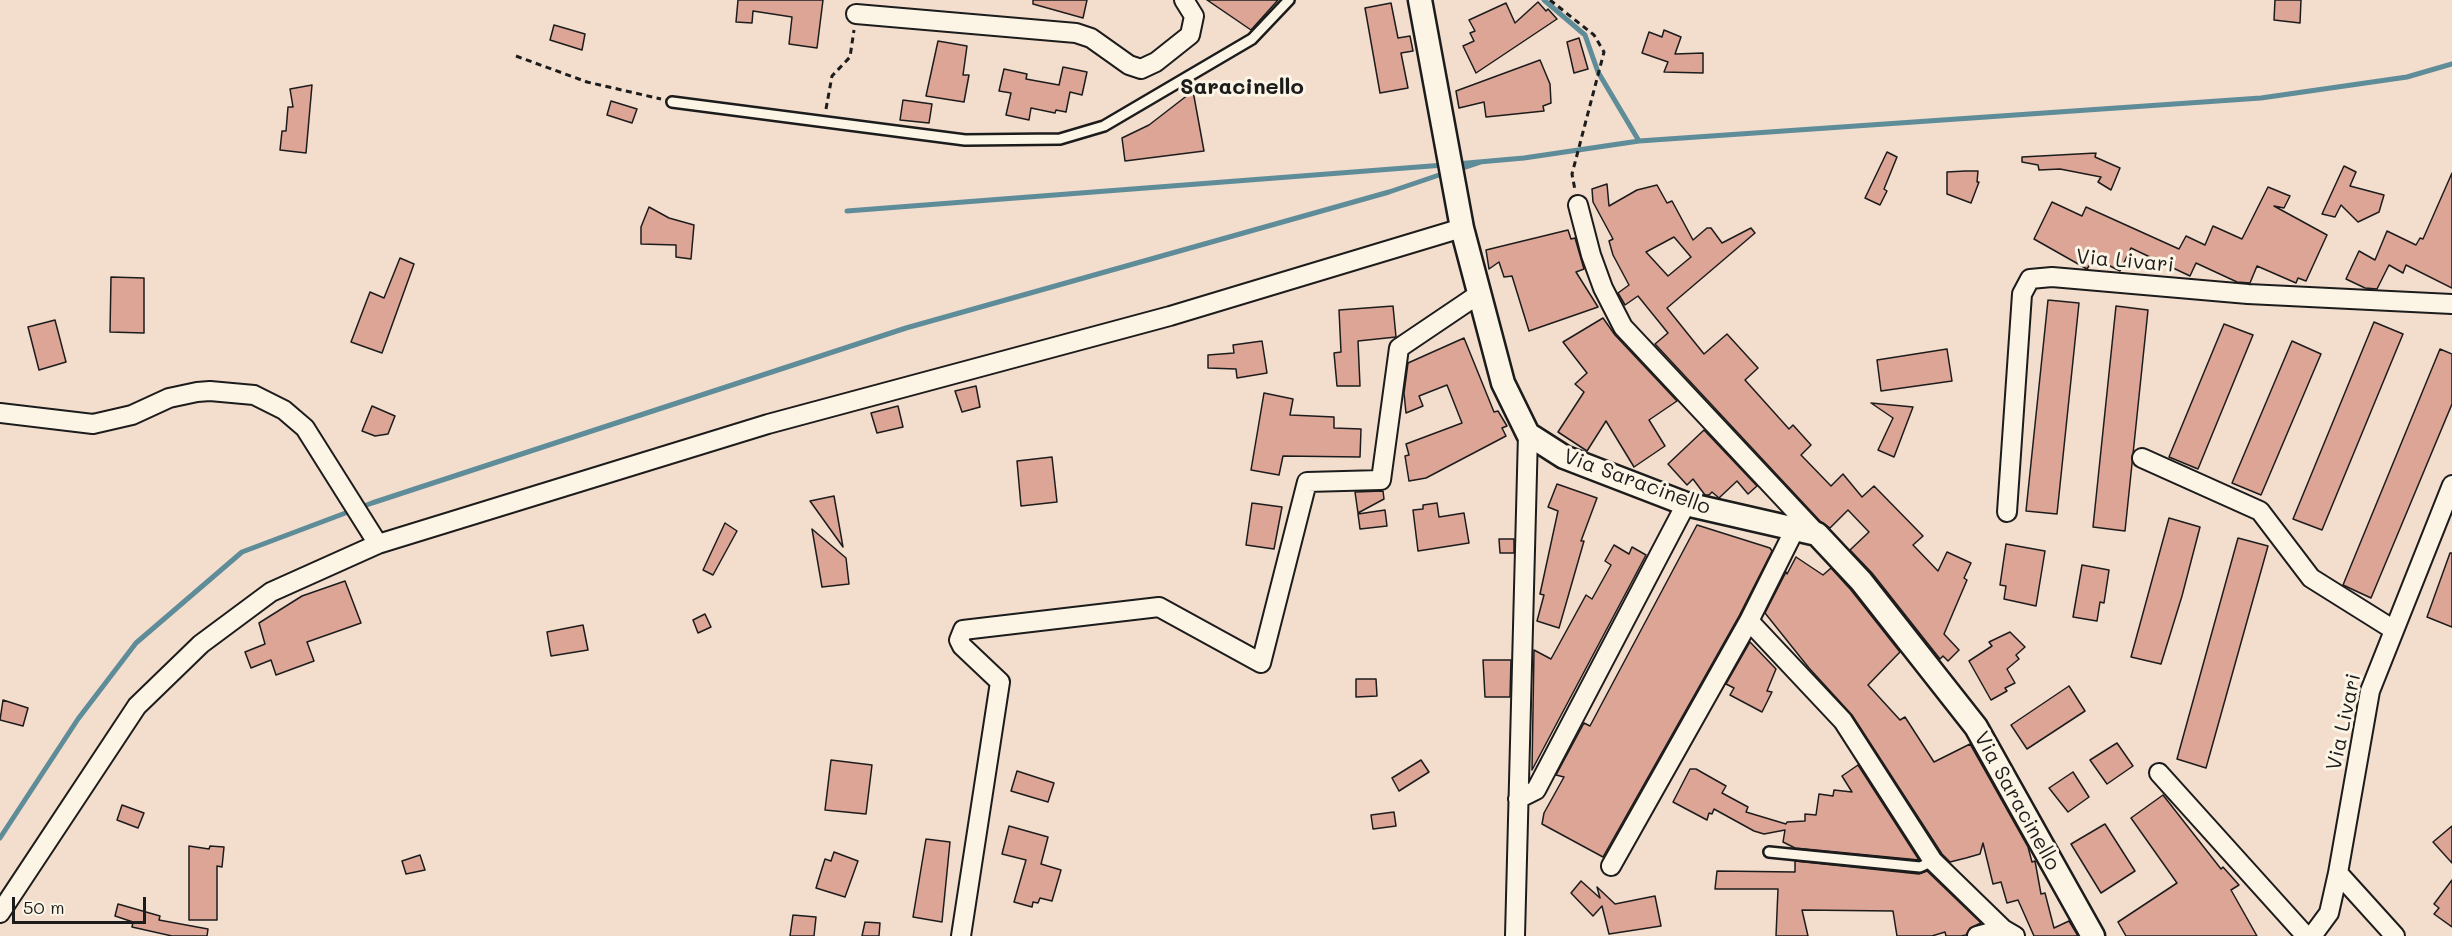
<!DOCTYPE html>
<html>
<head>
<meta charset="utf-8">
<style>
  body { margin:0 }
  #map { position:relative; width:2452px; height:936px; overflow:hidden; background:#f3ddcd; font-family:Mali,sans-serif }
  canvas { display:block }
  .scale { position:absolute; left:12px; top:897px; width:134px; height:27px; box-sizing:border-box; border:3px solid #1c1c1c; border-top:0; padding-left:8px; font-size:18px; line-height:21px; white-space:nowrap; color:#1c1c1c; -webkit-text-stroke:4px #fcf5e5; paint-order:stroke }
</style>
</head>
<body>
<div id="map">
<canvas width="2452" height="936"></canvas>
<div class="scale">50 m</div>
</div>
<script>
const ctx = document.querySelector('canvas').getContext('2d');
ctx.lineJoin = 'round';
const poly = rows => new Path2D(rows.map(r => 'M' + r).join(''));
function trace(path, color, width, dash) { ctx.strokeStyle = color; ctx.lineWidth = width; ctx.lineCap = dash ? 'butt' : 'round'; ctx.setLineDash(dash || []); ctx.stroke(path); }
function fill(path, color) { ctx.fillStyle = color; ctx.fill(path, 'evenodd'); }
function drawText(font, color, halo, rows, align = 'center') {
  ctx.font = font + ' Mali,sans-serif'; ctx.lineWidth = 6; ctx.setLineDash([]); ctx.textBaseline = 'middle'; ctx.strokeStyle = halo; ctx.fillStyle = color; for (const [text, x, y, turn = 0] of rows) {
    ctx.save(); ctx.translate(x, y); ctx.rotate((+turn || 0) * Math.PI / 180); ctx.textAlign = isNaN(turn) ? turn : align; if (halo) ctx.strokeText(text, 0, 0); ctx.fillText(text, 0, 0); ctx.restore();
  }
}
trace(poly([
  [1544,0,1585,35,1598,72,1639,141],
  [1456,164,1524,158,1639,141,2261,98,2407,77,2452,64],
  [1457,170,1481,162],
  [847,211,1444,165],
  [0,838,78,719,136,643,242,552,372,503,906,328,1389,192,1445,173]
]), '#5e8c98', 5);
const building = poly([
  [738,0,823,0,817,48,789,44,792,17,753,11,752,23,736,22,738,0],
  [1033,0,1087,0,1083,18,1033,4,1033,0],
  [1207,0,1278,0,1251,30,1207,0],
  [2275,0,2301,0,2300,23,2274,20,2275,0],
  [1538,2,1546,11,1548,9,1557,19,1476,73,1463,46,1474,41,1470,33,1475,31,1469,20,1506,3,1515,23,1538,2],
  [1391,3,1398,38,1410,36,1413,51,1401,53,1408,88,1380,93,1365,8,1391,3],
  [554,25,585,34,582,50,550,40,554,25],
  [1664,30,1681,37,1675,54,1703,53,1703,73,1664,72,1668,62,1642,53,1649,32,1662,37,1664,30],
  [1579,38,1588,69,1574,73,1567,42,1579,38],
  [938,41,967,46,963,75,969,75,964,102,926,96,938,41],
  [1540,60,1550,84,1551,103,1543,106,1544,111,1486,117,1484,102,1459,108,1456,91,1540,60],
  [1063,67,1087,72,1082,95,1070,92,1066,112,1056,110,1055,113,1031,108,1029,120,1006,115,1011,93,999,91,1004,69,1027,74,1026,79,1059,85,1063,67],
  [312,85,306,153,280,150,282,131,286,131,288,107,293,107,290,89,312,85],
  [1193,91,1204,151,1125,161,1122,138,1149,125,1193,91],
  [903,100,932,104,929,123,900,120,903,100],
  [611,101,637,109,632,123,607,115,611,101],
  [1887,152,1897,157,1884,189,1887,191,1880,205,1865,198,1887,152],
  [2096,153,2095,157,2120,168,2111,190,2098,182,2101,177,2060,169,2039,170,2038,165,2022,162,2022,157,2096,153],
  [2344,166,2356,172,2350,186,2384,195,2379,212,2358,222,2341,205,2335,217,2322,214,2344,166],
  [1965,171,1978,171,1977,182,1979,182,1971,203,1947,194,1947,172,1965,171],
  [2452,173,2452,288,2406,265,2403,273,2389,265,2377,289,2365,288,2346,279,2359,251,2375,260,2387,231,2416,245,2420,238,2423,239,2452,173],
  [1607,184,1609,206,1637,190,1657,185,1667,203,1672,201,1693,240,1707,228,1711,228,1722,243,1751,228,1755,233,1667,308,1704,354,1727,334,1758,368,1745,380,1789,429,1793,425,1811,445,1801,455,1831,486,1843,474,1862,497,1874,486,1923,536,1913,545,1938,571,1947,552,1971,563,1964,578,1967,580,1944,634,1959,650,1948,661,1943,656,1940,659,1872,573,1850,550,1869,532,1848,510,1830,528,1820,521,1655,344,1668,333,1638,296,1625,305,1618,293,1629,285,1613,255,1609,241,1613,239,1593,202,1592,189,1607,184],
  [1674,237,1691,257,1668,276,1646,252,1674,237],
  [2268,187,2290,196,2284,208,2274,206,2327,235,2306,281,2298,278,2296,283,2257,266,2250,283,2237,282,2196,263,2190,276,2131,248,2120,271,2094,258,2087,269,2034,239,2052,202,2082,216,2086,207,2179,249,2186,236,2205,245,2213,226,2242,239,2268,187],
  [649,207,669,218,694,225,691,259,676,257,676,245,641,244,641,227,649,207],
  [1568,230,1571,239,1575,238,1584,269,1576,272,1598,307,1529,331,1512,276,1504,277,1499,262,1489,269,1486,250,1568,230],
  [400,258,414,264,382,353,351,342,370,292,384,298,400,258],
  [111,277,144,278,144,333,110,332,111,277],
  [2048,300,2079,303,2057,514,2026,511,2048,300],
  [1393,306,1396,337,1358,341,1360,386,1337,386,1334,353,1341,352,1339,310,1393,306],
  [2116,306,2148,310,2125,531,2093,527,2116,306],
  [1603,318,1615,335,1677,401,1649,420,1665,446,1634,467,1606,421,1587,451,1558,432,1584,392,1575,384,1587,373,1563,342,1603,318],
  [55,320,66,362,39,370,28,327,55,320],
  [2374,322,2403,334,2322,530,2293,519,2374,322],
  [2224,324,2253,335,2198,469,2169,457,2224,324],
  [1464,338,1494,412,1498,411,1507,426,1502,428,1506,436,1426,478,1409,481,1405,456,1409,455,1406,444,1462,423,1447,385,1419,396,1423,406,1406,413,1404,393,1408,363,1464,338],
  [1262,341,1267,373,1237,378,1236,369,1208,368,1208,355,1234,353,1233,345,1262,341],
  [2292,341,2321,354,2261,495,2232,483,2292,341],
  [1947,349,1952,381,1881,391,1877,360,1947,349],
  [2440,349,2452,354,2452,404,2371,598,2343,585,2440,349],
  [976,386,980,407,962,412,955,391,976,386],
  [1264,393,1293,399,1290,415,1334,417,1334,428,1361,429,1360,457,1283,456,1279,475,1251,470,1264,393],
  [1871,403,1913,407,1894,457,1878,450,1893,418,1871,403],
  [372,406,395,416,388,434,375,436,362,431,372,406],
  [898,406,903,427,877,433,871,413,898,406],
  [1704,430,1757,486,1748,494,1737,481,1719,498,1712,492,1709,495,1705,495,1693,479,1687,485,1668,464,1704,430],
  [1052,457,1057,502,1021,506,1017,461,1052,457],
  [1557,484,1597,498,1581,541,1584,541,1559,628,1537,621,1544,595,1540,594,1558,511,1548,507,1557,484],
  [1383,491,1384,499,1358,513,1355,492,1383,491],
  [834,496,843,547,810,501,834,496],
  [1252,503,1282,507,1274,549,1246,545,1252,503],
  [1437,503,1439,517,1464,513,1469,543,1418,551,1413,510,1423,509,1423,505,1437,503],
  [1385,510,1387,526,1360,529,1358,514,1385,510],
  [2169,518,2200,527,2182,596,2161,664,2131,657,2169,518],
  [725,523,737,531,713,575,703,570,725,523],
  [1697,525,1770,548,1772,551,1739,616,1603,857,1542,824,1544,813,1564,777,1556,775,1584,723,1590,726,1599,709,1697,525],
  [812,529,846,558,849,584,822,587,812,529],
  [2238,538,2268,546,2206,768,2177,759,2238,538],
  [1499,539,1514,539,1514,553,1500,553,1499,539],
  [2006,544,2045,551,2036,606,2004,599,2006,586,2000,585,2006,544],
  [1614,545,1629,554,1632,547,1646,555,1532,770,1534,650,1551,659,1586,595,1592,599,1611,565,1605,561,1614,545],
  [2450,553,2452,553,2452,627,2427,617,2450,553],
  [1796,557,1823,575,1831,568,1851,590,1900,652,1868,685,1900,720,1905,717,1934,762,1970,744,2028,847,2032,862,2035,861,2041,894,2045,893,2054,928,2069,921,2078,936,2034,936,2018,900,2007,903,2001,882,1993,884,1983,843,1980,854,1966,858,1950,862,1942,854,1852,715,1809,668,1765,613,1786,572,1787,574,1796,557],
  [2082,565,2109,570,2104,603,2100,602,2097,621,2073,617,2082,565],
  [345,581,361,623,307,642,314,661,276,675,271,660,251,668,245,652,265,644,259,623,302,596,345,581],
  [705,614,711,627,698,633,693,620,705,614],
  [583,625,588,650,551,656,547,632,583,625],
  [2010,632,2025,647,2016,655,2019,659,2007,669,2015,683,2005,688,2007,691,1991,700,1969,661,1992,646,1989,642,2010,632],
  [1750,642,1776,669,1767,691,1772,692,1762,712,1730,695,1734,688,1726,684,1750,642],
  [1483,660,1511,660,1510,697,1485,697,1483,660],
  [1356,679,1376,679,1377,696,1356,697,1356,679],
  [2069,686,2085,711,2027,749,2011,725,2069,686],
  [3,700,28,708,23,726,0,720,3,700],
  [2117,743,2133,766,2107,784,2090,760,2117,743],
  [831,760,872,765,866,814,825,810,831,760],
  [1421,760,1429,772,1399,791,1392,778,1421,760],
  [1858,765,1919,860,1795,848,1783,842,1785,830,1764,834,1754,831,1714,809,1712,814,1709,813,1707,820,1673,802,1690,769,1696,769,1726,786,1722,793,1748,807,1746,812,1786,824,1787,822,1805,821,1805,814,1816,815,1819,794,1833,796,1834,790,1852,792,1842,776,1858,765],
  [1017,771,1054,783,1048,802,1011,791,1017,771],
  [2073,772,2089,797,2068,812,2049,788,2073,772],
  [2163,795,2221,869,2223,867,2239,885,2231,890,2257,936,2126,936,2118,922,2177,883,2131,818,2163,795],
  [122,805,144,813,138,828,117,820,122,805],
  [1394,812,1396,826,1373,829,1371,815,1394,812],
  [2105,824,2135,871,2101,893,2071,844,2105,824],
  [1009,826,1048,837,1041,864,1061,870,1052,901,1040,898,1038,903,1033,902,1032,907,1014,902,1026,860,1002,854,1009,826],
  [2452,826,2452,863,2433,842,2452,826],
  [926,839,950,842,942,922,913,917,926,839],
  [189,846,209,849,210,846,224,847,222,867,217,866,217,920,189,920,189,846],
  [834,852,858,861,845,897,816,888,825,859,831,861,834,852],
  [420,855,425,870,406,874,402,861,420,855],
  [1795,861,1919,874,1927,871,1981,923,1970,928,1966,935,1961,936,1946,936,1945,932,1932,936,1897,936,1893,911,1802,910,1808,936,1776,936,1778,889,1715,889,1717,871,1795,872,1795,861],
  [2452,880,2452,927,2434,914,2439,908,2434,904,2452,880],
  [1581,881,1600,898,1597,887,1615,904,1655,896,1661,926,1609,934,1602,906,1593,916,1571,893,1581,881],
  [118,904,160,916,159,920,208,929,207,936,172,936,132,927,133,922,115,916,118,904],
  [793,915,816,917,814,936,790,936,793,915],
  [865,922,880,923,879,936,862,936,865,922]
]);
fill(building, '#dda596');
trace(building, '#1c1c1c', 1.5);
const service = poly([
  [672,102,965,140,1060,139,1104,126,1252,39,1289,0],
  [1769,852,1920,867,1933,861]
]);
const minor = poly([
  [856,14,1076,33,1091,38,1129,65,1141,69,1156,62,1190,35,1194,16,1184,0],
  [1578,205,1591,255,1603,288,1623,327,1817,534],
  [0,413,93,424,132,415,169,398,197,392,210,391,254,395,284,410,305,428,378,544],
  [2142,458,2260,511,2311,578,2394,630],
  [2007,512,2022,294,2030,279,2052,277,2248,294,2452,304],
  [1749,621,1843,721,1933,861,2003,929,2015,936],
  [2159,773,2306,936],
  [1518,799,1536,790,1686,504],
  [1611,866,1749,621,1795,529],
  [0,913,137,706,201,644,271,592,378,544,768,424,1170,316,1462,228],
  [961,936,1000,682,962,646,959,640,963,630,1159,607,1261,663,1307,482,1381,480,1399,348,1479,294],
  [1515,936,1528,434],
  [1977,936,2003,929],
  [2312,936,2329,913,2338,873],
  [2395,936,2338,873,2370,691,2452,485]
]);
const tertiary = poly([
  [1420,0,1462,228,1503,383,1528,434,1564,457,1686,504,1817,534,1861,581,1976,727,2093,936]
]);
trace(service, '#1c1c1c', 14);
trace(minor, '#1c1c1c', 22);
trace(tertiary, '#1c1c1c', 27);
trace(poly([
  [1550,0,1594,35,1604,52,1572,174,1575,190],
  [516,56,587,82,661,99],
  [826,109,832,76,850,57,854,30]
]), '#1c1c1c', 3, [6, 4.5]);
trace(service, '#fcf5e5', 9);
trace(minor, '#fcf5e5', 18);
trace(tertiary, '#fcf5e5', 22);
drawText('21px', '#1c1c1c', '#fcf5e5', [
  ["Via Livari",2125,261,5],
  ["Via Saracinello",1637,482,20],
  ["Via Livari",2344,722,-78],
  ["Via Saracinello",2017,801,61]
]);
drawText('bold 22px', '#1c1c1c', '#fcf5e5', [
  ["Saracinello",1242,87]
]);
</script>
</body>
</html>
